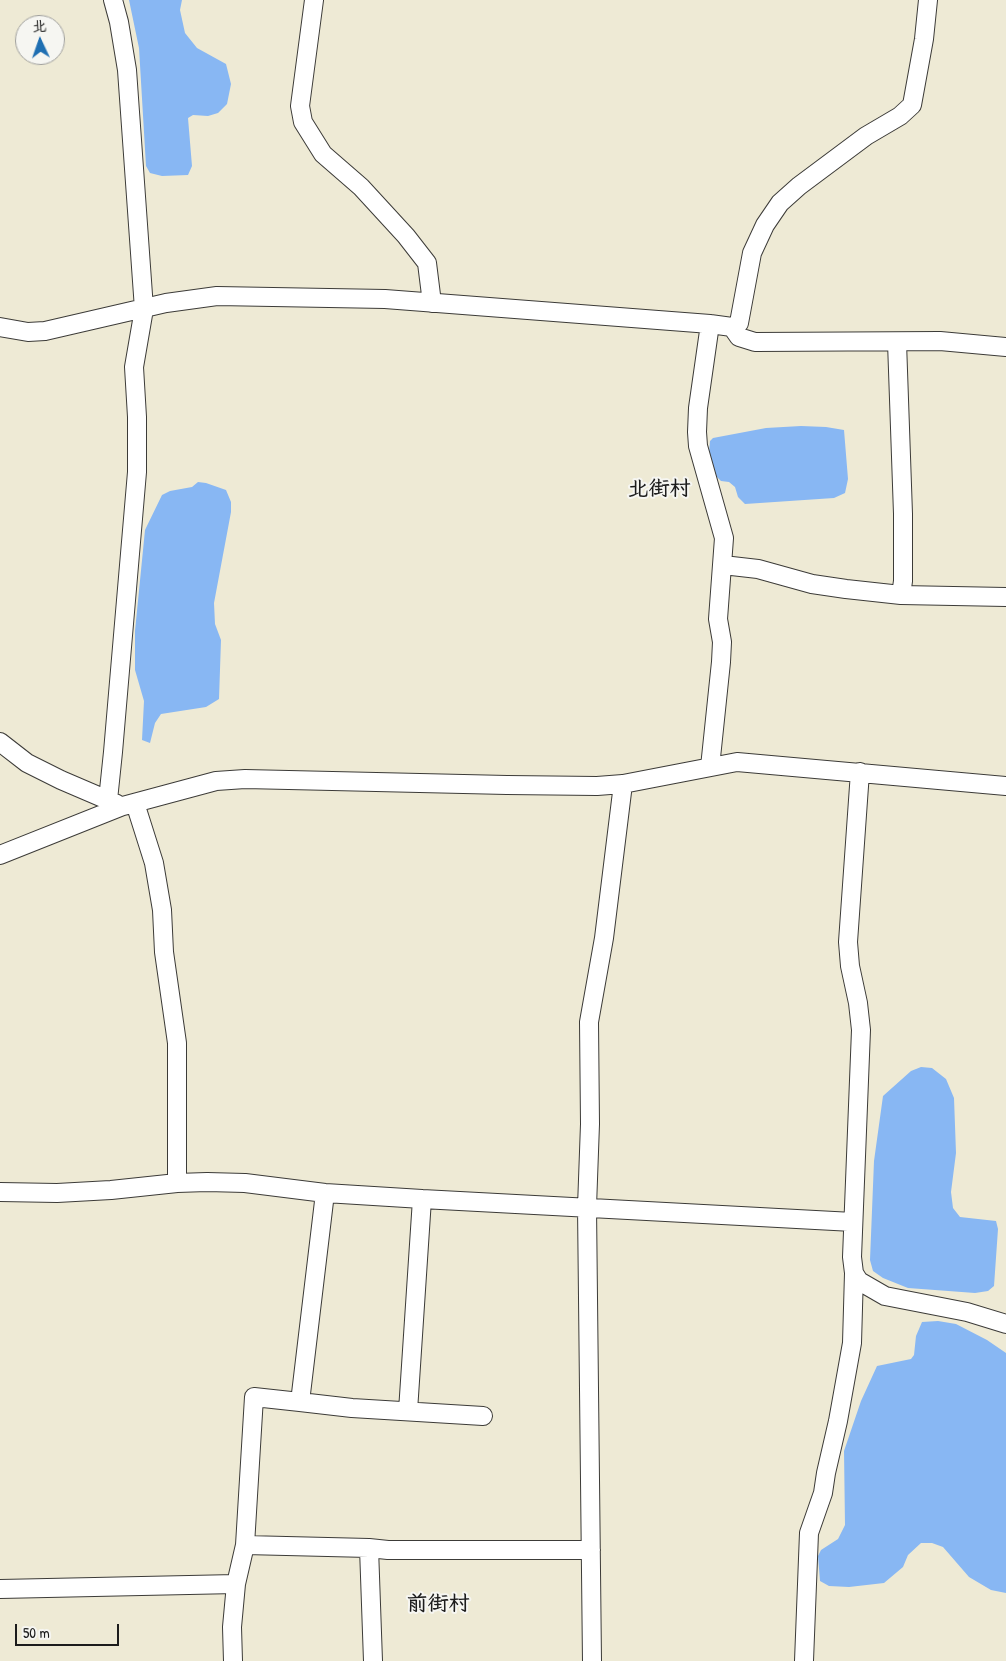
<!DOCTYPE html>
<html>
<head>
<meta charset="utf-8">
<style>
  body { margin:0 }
  #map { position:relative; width:1006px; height:1661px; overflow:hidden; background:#eeead5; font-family:"Patrick Hand","LXGW WenKai TC",sans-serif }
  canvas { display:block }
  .north { position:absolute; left:15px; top:15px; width:50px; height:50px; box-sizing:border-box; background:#f6f6f2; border:1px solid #9f9f9c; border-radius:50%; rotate:357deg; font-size:14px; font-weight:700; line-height:20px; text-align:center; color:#1c1c1c }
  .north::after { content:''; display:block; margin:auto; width:18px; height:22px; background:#1f6fb2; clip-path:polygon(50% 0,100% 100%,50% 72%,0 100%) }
  .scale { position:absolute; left:15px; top:1624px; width:104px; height:22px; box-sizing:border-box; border:2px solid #1c1c1c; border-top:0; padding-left:6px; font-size:15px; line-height:18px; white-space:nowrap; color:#1c1c1c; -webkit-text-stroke:4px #f6f6f2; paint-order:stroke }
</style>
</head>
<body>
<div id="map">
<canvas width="1006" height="1661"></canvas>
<div class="north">北</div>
<div class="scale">50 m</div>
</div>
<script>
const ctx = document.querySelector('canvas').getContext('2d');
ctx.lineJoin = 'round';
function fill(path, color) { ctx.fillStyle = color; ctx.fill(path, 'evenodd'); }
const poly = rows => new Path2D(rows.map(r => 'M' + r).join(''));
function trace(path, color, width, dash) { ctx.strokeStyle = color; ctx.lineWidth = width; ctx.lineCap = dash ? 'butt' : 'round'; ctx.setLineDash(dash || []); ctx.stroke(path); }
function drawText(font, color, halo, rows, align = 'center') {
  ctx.font = font + ' "Patrick Hand","LXGW WenKai TC",sans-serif'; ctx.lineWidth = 4; ctx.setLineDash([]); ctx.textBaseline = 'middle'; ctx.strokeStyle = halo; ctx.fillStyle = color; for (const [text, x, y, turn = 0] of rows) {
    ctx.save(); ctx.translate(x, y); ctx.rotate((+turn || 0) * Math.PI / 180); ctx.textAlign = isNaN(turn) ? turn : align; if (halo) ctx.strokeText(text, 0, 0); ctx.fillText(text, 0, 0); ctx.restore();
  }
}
fill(poly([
  [129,0,182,0,180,10,185,33,197,48,226,64,231,84,227,104,218,113,208,116,193,115,188,118,192,166,188,175,162,176,150,173,146,166,139,48],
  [801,426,826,427,844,430,848,479,845,493,834,498,745,504,738,497,735,487,729,482,721,481,715,475,709,453,710,441,713,438,766,428],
  [198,482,206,483,226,490,231,502,231,512,214,603,215,624,221,640,219,699,206,707,161,714,155,723,150,743,142,740,144,701,135,670,135,631,145,530,162,495,170,491,192,487],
  [921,1067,932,1068,946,1079,954,1098,956,1153,951,1192,953,1208,960,1217,996,1221,998,1229,994,1286,988,1291,975,1293,908,1288,883,1278,873,1271,870,1260,874,1161,883,1096,911,1071],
  [938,1321,956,1324,987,1340,1006,1353,1006,1593,991,1590,969,1577,943,1547,932,1543,921,1543,908,1555,903,1567,884,1583,849,1587,829,1586,820,1581,818,1556,821,1550,838,1539,845,1525,844,1451,861,1401,877,1366,911,1359,914,1355,916,1336,922,1322]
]), '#88b7f3');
const minor = poly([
  [314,0,300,106,303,122,323,154,361,187,406,236,427,263,432,303],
  [0,327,28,332,45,331,166,303,217,296,385,299,710,324,732,327,739,323,752,253,765,225,780,203,799,186,866,136,900,116,912,105,924,39,928,0],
  [732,327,739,337,755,342,940,341,1006,347],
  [897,342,903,514,903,581,901,595],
  [723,565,758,569,812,584,846,589,901,595,1006,597],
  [0,742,27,763,61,780,117,804],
  [710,767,721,662,722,642,718,619,724,538,698,446,697,432,698,408,710,324],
  [860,772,848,942,850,966,858,1003,861,1030,852,1257,854,1273,859,1281,885,1296,967,1312,1006,1324],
  [108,800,113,752,137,472,137,417,134,367,144,309,127,70,119,22,113,0],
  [135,803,154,863,162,910,164,952,177,1043,177,1183],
  [0,855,123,806,216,781,245,779,507,785,597,786,623,784,737,762,1006,786],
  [0,1192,57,1193,111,1190,177,1183,207,1182,245,1183,325,1193,422,1199,853,1222],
  [300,1402,352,1408,483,1416],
  [408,1411,422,1199],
  [245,1545,369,1548,388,1550,591,1550],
  [369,1548,373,1661],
  [0,1589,236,1584],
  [233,1661,232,1627,236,1584,245,1545,254,1397,300,1402,325,1193],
  [592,1661,587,1207,590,1124,589,1022,604,938,623,784],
  [804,1661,809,1533,823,1493,826,1473,838,1421,852,1343,854,1273]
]);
trace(minor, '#3c3b38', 20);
trace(minor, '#fff', 18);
drawText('bold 21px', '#1c1c1c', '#f6f6f2', [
  ["北街村",659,489],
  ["前街村",438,1604]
]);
</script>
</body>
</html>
